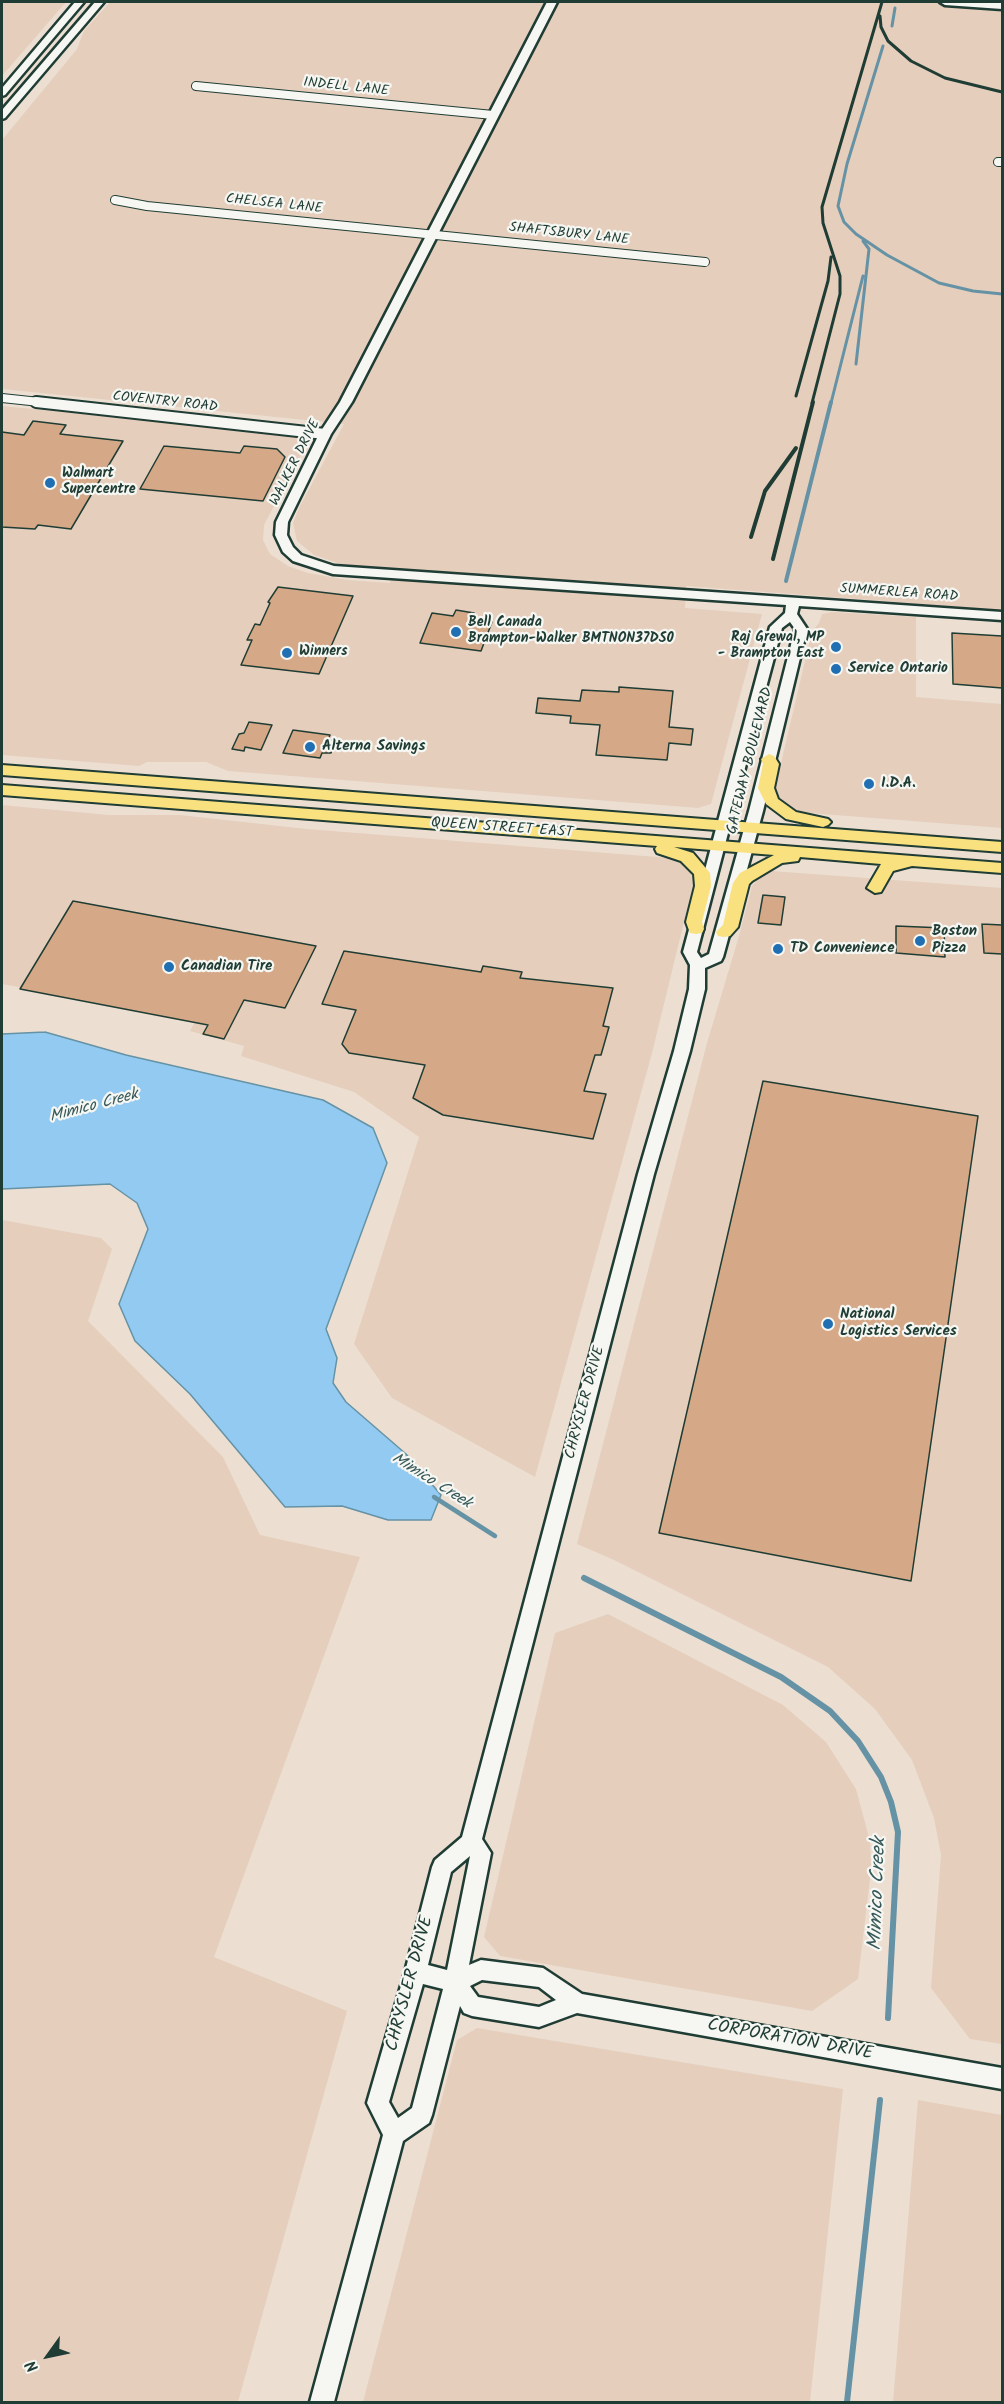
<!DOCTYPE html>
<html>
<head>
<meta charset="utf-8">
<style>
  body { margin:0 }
  #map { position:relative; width:1004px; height:2404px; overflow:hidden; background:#ecdfd2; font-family:Kalam,sans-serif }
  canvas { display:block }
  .frame { position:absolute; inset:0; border:3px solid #1f3d34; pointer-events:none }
  .north { position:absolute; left:18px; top:2326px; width:60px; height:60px; -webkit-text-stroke:4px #f6f6f2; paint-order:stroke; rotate:237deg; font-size:16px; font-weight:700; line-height:24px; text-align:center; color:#1f3d34 }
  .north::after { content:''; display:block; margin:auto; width:21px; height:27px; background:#1f3d34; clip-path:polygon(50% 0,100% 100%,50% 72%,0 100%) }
</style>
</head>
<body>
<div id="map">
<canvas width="1004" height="2404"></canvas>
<div class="frame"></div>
<div class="north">N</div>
</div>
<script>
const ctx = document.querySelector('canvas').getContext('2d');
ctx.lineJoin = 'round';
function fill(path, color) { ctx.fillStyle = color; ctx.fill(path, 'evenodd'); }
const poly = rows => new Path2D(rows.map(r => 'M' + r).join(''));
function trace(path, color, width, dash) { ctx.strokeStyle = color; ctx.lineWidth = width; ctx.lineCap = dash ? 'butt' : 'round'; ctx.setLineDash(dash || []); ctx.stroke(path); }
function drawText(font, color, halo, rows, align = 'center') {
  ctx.font = font + ' Kalam,sans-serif'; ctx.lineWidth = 4.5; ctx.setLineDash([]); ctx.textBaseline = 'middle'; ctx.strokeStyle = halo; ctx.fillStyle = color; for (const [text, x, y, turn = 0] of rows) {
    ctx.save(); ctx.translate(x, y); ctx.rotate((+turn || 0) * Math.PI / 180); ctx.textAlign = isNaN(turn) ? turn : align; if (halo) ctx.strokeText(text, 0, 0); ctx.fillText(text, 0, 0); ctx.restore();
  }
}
fill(poly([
  [2,2,66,2,2,76],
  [110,2,1002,2,1002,610,686,586,685,608,762,614,711,804,698,808,228,771,206,762,147,762,139,766,2,755,2,406,311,436,264,525,263,540,270,554,288,566,308,573,348,580,390,583,396,569,343,565,314,555,297,541,293,523,300,506,344,424,2,389,2,140,77,49,84,31],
  [833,612,916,617,916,697,1002,704,1002,828,809,813,793,810,778,798,775,789,812,631,819,623,822,614],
  [2,805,109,815,180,815,307,829,670,858,681,862,689,869,694,881,652,1053,535,1477,392,1398,354,1344,419,1137,354,1092,241,1056,244,1046,190,1031,196,1020,2,984],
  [772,871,1002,888,1002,2044,970,2039,931,1988,941,1855,934,1818,912,1760,875,1709,828,1667,614,1560,577,1544,707,1043,739,936,752,886,761,876],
  [2,1220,101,1238,112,1249,88,1321,223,1457,260,1535,360,1557,214,1957,347,2011,238,2402,2,2402],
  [608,1614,783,1705,826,1742,856,1789,870,1841,871,1871,858,1979,812,2011,500,1956,484,1937,555,1633],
  [477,2028,843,2089,810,2402,363,2402,457,2040],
  [918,2100,1002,2115,1002,2402,893,2402]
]), '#e5cebc');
const water = poly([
  [45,1032,126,1055,323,1100,373,1128,387,1163,326,1329,337,1358,333,1383,346,1402,406,1454,441,1495,431,1520,388,1520,342,1506,285,1507,190,1394,135,1341,119,1304,148,1229,137,1203,110,1184,2,1189,2,1034,45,1032]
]);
fill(water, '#93caf1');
trace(water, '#6592a5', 1.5);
trace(poly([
  [892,26,895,8],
  [883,46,847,164,838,206,844,222,856,234,887,255,939,283,973,291,1002,294],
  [856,364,869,249,863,241],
  [831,403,863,276]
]), '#6592a5', 3);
trace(poly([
  [786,581,831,402]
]), '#6592a5', 4);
trace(poly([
  [434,1497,495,1536]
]), '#6592a5', 4.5);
trace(poly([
  [584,1578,781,1677,830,1711,858,1741,881,1777,891,1802,898,1832,888,2018],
  [847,2402,880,2100]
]), '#6592a5', 6);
const building = poly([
  [33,421,66,425,60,434,123,441,71,529,38,525,35,529,2,527,2,432,24,435,33,421],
  [164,446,240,453,244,446,277,449,285,457,263,501,140,489,164,446],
  [278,587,353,596,319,674,241,665,252,640,247,640,255,624,260,625,270,603,268,602,278,587],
  [456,610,474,613,472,619,492,622,481,651,420,643,432,613,453,616,456,610],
  [952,633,1002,636,1002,688,953,684,952,633],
  [619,687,673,691,669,727,693,729,691,745,669,743,667,760,596,755,600,725,570,723,571,716,536,713,538,698,580,701,582,690,619,692,619,687],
  [249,722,272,725,261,750,245,747,244,751,232,749,239,734,244,733,249,722],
  [293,730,330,735,328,740,336,741,331,753,322,753,320,758,283,753,293,730],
  [763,895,785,897,781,925,758,923,763,895],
  [73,901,316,946,285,1008,244,1000,224,1039,203,1034,208,1025,20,989,73,901],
  [982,924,1002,925,1002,954,984,953,982,924],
  [896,926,944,928,945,957,896,953,896,926],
  [344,951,481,972,483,966,522,972,520,978,613,988,603,1026,609,1027,601,1055,595,1055,584,1091,606,1094,593,1139,443,1115,413,1098,425,1065,349,1053,342,1044,356,1010,322,1004,344,951],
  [763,1081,978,1116,911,1581,659,1533,763,1081]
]);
fill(building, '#d5a887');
trace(building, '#1f3d34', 1.5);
const streetFar1 = poly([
  [196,86,493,115],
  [998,162,1002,162],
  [115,200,147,206,705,262],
  [2,398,49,403]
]);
const street = poly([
  [36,402,325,434]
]);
const secondary = poly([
  [75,2,84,2,5,95,2,96,2,88,75,2],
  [95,2,104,2,5,118,2,119,2,110,95,2],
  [547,2,557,2,352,402,331,434,288,522,287,535,293,547,301,555,334,566,1002,612,1002,620,799,606,797,614,807,629,763,811,723,957,721,961,705,968,705,989,690,1051,654,1174,482,1839,491,1853,469,1965,481,1960,543,1968,582,1994,1002,2068,1002,2089,577,2013,539,2027,472,2016,464,2013,460,2006,432,2115,429,2123,403,2141,334,2402,310,2402,383,2135,367,2103,405,1972,432,1867,435,1860,462,1837,638,1174,674,1051,689,989,690,965,683,952,770,627,785,613,786,605,333,574,293,561,283,552,275,535,276,522,319,434,340,402,547,2],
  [790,622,795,629,749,811,709,954,701,958,697,952,764,695,782,628,790,622],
  [470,1856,447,1970,428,1965,451,1872,470,1856],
  [482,1980,539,1987,556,2000,539,2007,478,1997,470,1986,482,1980],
  [423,1984,443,1989,412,2108,398,2118,389,2102,423,1984],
  [940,2,1002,3,1002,9,945,5,940,2]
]);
const primary = poly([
  [769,754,774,756,779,764,774,788,778,799,796,812,828,819,831,822,828,825,823,827,786,819,766,804,758,788,763,764,761,759,769,754],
  [2,765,1002,842,1002,852,2,775,2,765],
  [2,785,1002,863,1002,873,912,866,893,871,881,892,875,893,867,888,881,864,800,857,798,861,782,863,752,881,749,884,738,927,730,936,724,937,718,936,716,932,723,925,733,883,740,873,774,855,674,847,693,853,710,873,711,886,702,922,704,929,702,933,696,934,690,933,686,922,695,886,694,874,681,861,657,853,655,849,657,846,2,795,2,785]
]);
trace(streetFar1, '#1f3d34', 10);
trace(street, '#1f3d34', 14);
trace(secondary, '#1f3d34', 5);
trace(primary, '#1f3d34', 4);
trace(streetFar1, '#f6f6f2', 8);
trace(street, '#f6f6f2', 10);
fill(secondary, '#f6f6f2');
fill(primary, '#fae180');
trace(poly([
  [880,16,881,27,888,41,911,61,945,78,1002,92],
  [796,396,828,281,831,257],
  [812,403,840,294,840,276,823,223,822,207,882,2]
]), '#1f3d34', 3);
trace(poly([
  [751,537,765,491,796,448],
  [773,559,813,402]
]), '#1f3d34', 4);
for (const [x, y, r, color] of [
  [50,483,6,"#1f6fb2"],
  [456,632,6,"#1f6fb2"],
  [836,647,6,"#1f6fb2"],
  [287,653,6,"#1f6fb2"],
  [836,669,6,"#1f6fb2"],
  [310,747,6,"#1f6fb2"],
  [869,784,6,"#1f6fb2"],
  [920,941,6,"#1f6fb2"],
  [778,949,6,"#1f6fb2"],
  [169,967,6,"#1f6fb2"],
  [828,1324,6,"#1f6fb2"]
]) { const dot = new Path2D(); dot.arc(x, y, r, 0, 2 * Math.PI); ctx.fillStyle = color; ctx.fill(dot); trace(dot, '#f6f6f2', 2); }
drawText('14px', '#1f3d34', '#f6f6f2', [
  ["INDELL LANE",346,88,6],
  ["CHELSEA LANE",274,205,6],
  ["SHAFTSBURY LANE",569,235,6],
  ["COVENTRY ROAD",165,403,6],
  ["WALKER DRIVE",296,463,-63],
  ["SUMMERLEA ROAD",899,594,4]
]);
drawText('bold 14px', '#1f3d34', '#f6f6f2', [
  ["Walmart",62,475],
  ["Supercentre",62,491],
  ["Bell Canada",468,624],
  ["Brampton-Walker BMTNON37DS0",468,640],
  ["Raj Grewal, MP",824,639,"right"],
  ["- Brampton East",824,655,"right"],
  ["Winners",299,653]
], 'left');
drawText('bold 15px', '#1f3d34', '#f6f6f2', [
  ["Service Ontario",848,669],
  ["Alterna Savings",322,747],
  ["I.D.A.",881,784],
  ["Boston",932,932],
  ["Pizza",932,949],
  ["TD Convenience",790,949],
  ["Canadian Tire",181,967],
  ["National",840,1315],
  ["Logistics Services",840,1332]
], 'left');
drawText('15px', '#1f3d34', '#f6f6f2', [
  ["GATEWAY BOULEVARD",751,761,-76],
  ["QUEEN STREET EAST",502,829,4],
  ["CHRYSLER DRIVE",586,1403,-75]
]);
drawText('italic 16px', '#36595a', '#f6f6f2', [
  ["Mimico Creek",94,1107,-15],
  ["Mimico Creek",431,1482,32]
]);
drawText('18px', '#1f3d34', '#f6f6f2', [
  ["CHRYSLER DRIVE",411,1984,-75],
  ["CORPORATION DRIVE",790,2041,10]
]);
drawText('italic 20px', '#36595a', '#f6f6f2', [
  ["Mimico Creek",879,1894,-88]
]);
</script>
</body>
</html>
